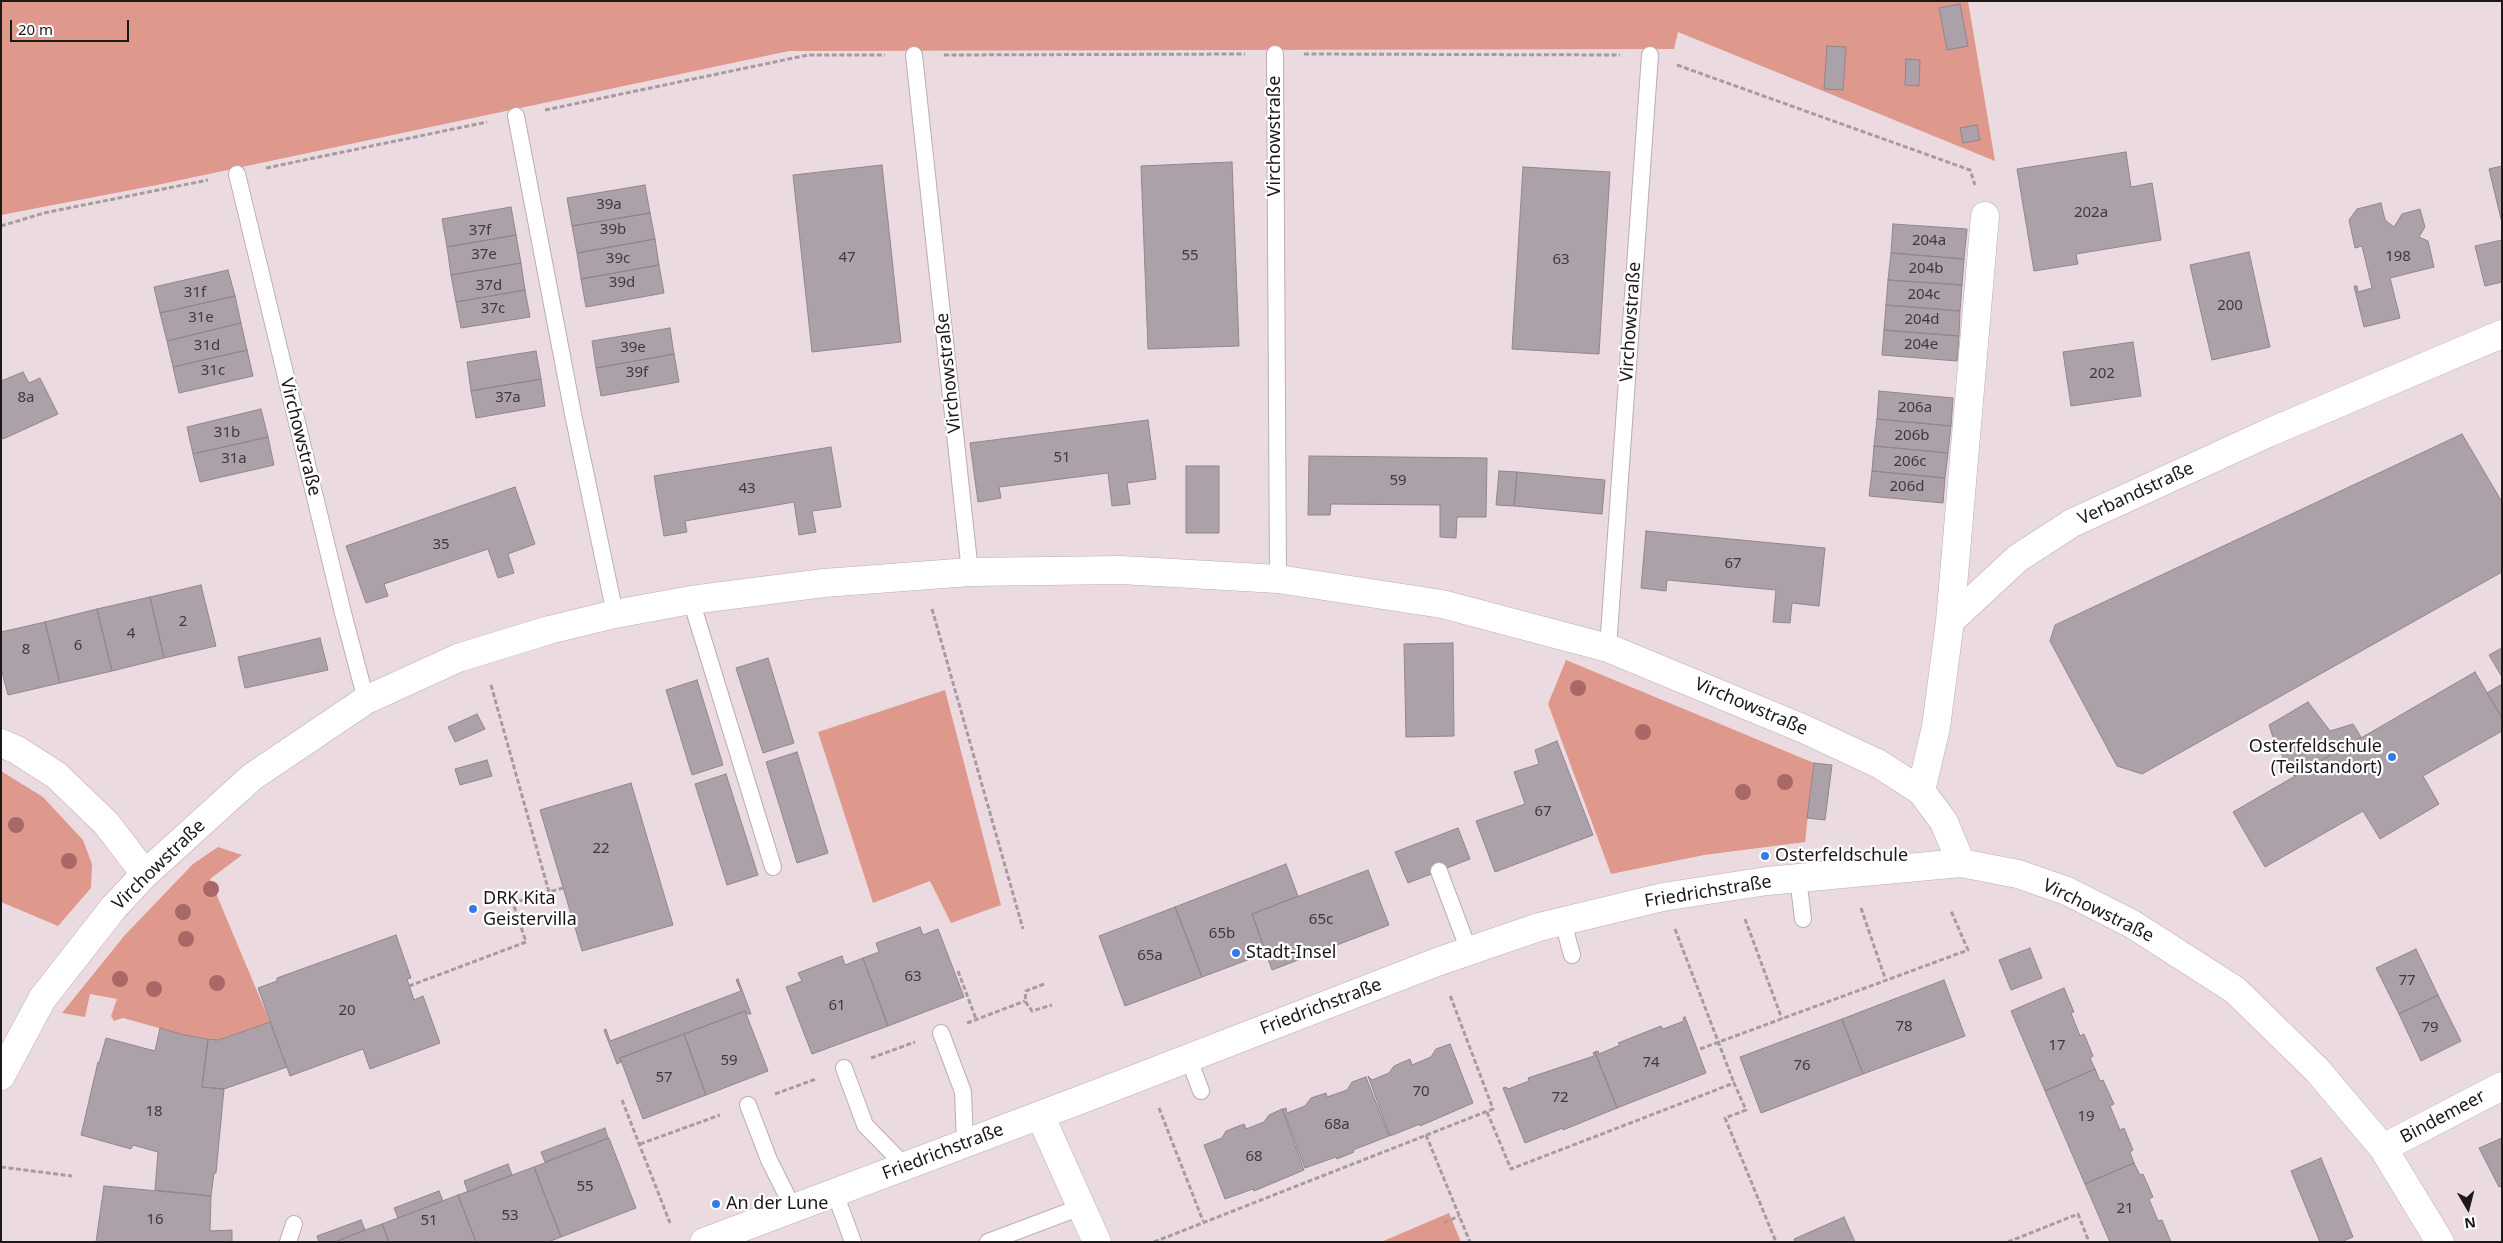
<!DOCTYPE html>
<html>
<head>
<meta charset="utf-8">
<style>
  body { margin:0 }
  #map { position:relative; width:2503px; height:1243px; overflow:hidden; background:#ebdbe1; font-family:"Noto Sans",sans-serif }
  canvas { display:block }
  .frame { position:absolute; inset:0; border:2px solid #1c1719; pointer-events:none }
  .north { position:absolute; left:2443px; top:1183px; width:50px; height:50px; -webkit-text-stroke:4px #fff; paint-order:stroke; rotate:172deg; font-size:14px; font-weight:700; line-height:20px; text-align:center; color:#1c1719 }
  .north::after { content:''; display:block; margin:auto; width:18px; height:22px; background:#1c1719; clip-path:polygon(50% 0,100% 100%,50% 72%,0 100%) }
  .scale { position:absolute; left:10px; top:20px; width:119px; height:22px; box-sizing:border-box; border:2px solid #1c1719; border-top:0; padding-left:6px; font-size:15px; line-height:18px; white-space:nowrap; color:#1c1719; -webkit-text-stroke:4px #fff; paint-order:stroke }
</style>
</head>
<body>
<div id="map">
<canvas width="2503" height="1243"></canvas>
<div class="frame"></div>
<div class="north">N</div>
<div class="scale">20 m</div>
</div>
<script>
const ctx = document.querySelector('canvas').getContext('2d');
ctx.lineJoin = 'round';
function fill(path, color) { ctx.fillStyle = color; ctx.fill(path, 'evenodd'); }
const poly = rows => new Path2D(rows.map(r => 'M' + r).join(''));
function trace(path, color, width, dash) { ctx.strokeStyle = color; ctx.lineWidth = width; ctx.lineCap = dash ? 'butt' : 'round'; ctx.setLineDash(dash || []); ctx.stroke(path); }
function drawText(font, color, halo, rows, align = 'center') {
  ctx.font = font + ' "Noto Sans",sans-serif'; ctx.lineWidth = 4.5; ctx.setLineDash([]); ctx.textBaseline = 'middle'; ctx.strokeStyle = halo; ctx.fillStyle = color; for (const [text, x, y, turn = 0] of rows) {
    ctx.save(); ctx.translate(x, y); ctx.rotate((+turn || 0) * Math.PI / 180); ctx.textAlign = isNaN(turn) ? turn : align; if (halo) ctx.strokeText(text, 0, 0); ctx.fillText(text, 0, 0); ctx.restore();
  }
}
fill(poly([
  [3,1,1968,1,1995,161,1678,32,1674,49,789,51,157,185,1,215,1,2],
  [1566,660,1814,763,1805,842,1704,855,1611,874,1548,704],
  [945,690,1001,905,951,923,930,881,873,903,818,732],
  [1,771,43,797,83,840,92,864,91,888,58,926,1,902],
  [218,847,242,855,210,879,270,1022,219,1040,184,1035,123,1018,114,1021,111,1016,117,999,90,994,85,1017,62,1013,124,936,193,864],
  [1449,1213,1461,1242,1381,1242]
]), '#df988c');
const building = poly([
  [1960,4,1968,46,1947,50,1939,8,1960,4],
  [1827,46,1846,47,1843,90,1824,89,1827,46],
  [1906,59,1920,60,1919,86,1905,85,1906,59],
  [1977,125,1980,140,1963,143,1960,128,1977,125],
  [2126,152,2131,187,2152,183,2161,240,2076,254,2078,264,2034,271,2017,169,2126,152],
  [1232,162,1239,346,1148,349,1141,166,1232,162],
  [882,165,901,342,812,352,793,175,882,165],
  [2502,166,2502,223,2489,169,2502,166],
  [1523,167,1610,172,1599,354,1512,349,1523,167],
  [645,185,650,213,572,226,567,198,645,185],
  [2381,203,2385,220,2394,227,2402,214,2420,209,2425,227,2419,237,2428,241,2434,267,2390,278,2400,318,2364,327,2354,286,2357,286,2358,292,2372,288,2362,246,2355,248,2349,220,2357,209,2381,203],
  [511,207,516,235,447,247,442,219,511,207],
  [650,213,655,239,577,253,572,226,650,213],
  [1893,224,1967,229,1964,259,1891,253,1893,224],
  [516,235,521,263,451,275,447,247,516,235],
  [655,239,659,265,581,279,577,253,655,239],
  [2502,240,2502,282,2485,286,2475,246,2502,240],
  [2249,252,2270,347,2212,360,2190,265,2249,252],
  [1891,253,1964,259,1962,285,1888,280,1891,253],
  [521,263,525,290,456,302,451,275,521,263],
  [659,265,664,293,586,307,581,279,659,265],
  [228,270,235,296,160,313,154,287,228,270],
  [1888,280,1962,285,1960,311,1886,305,1888,280],
  [525,290,530,317,461,328,456,302,525,290],
  [235,296,241,323,167,341,160,313,235,296],
  [1886,305,1960,311,1959,336,1884,330,1886,305],
  [241,323,247,350,173,367,167,341,241,323],
  [670,328,674,354,596,368,592,341,670,328],
  [1884,330,1959,336,1957,361,1882,355,1884,330],
  [2133,342,2141,396,2071,406,2063,352,2133,342],
  [247,350,253,376,179,393,173,367,247,350],
  [536,351,541,379,471,391,467,362,536,351],
  [674,354,679,382,601,396,596,368,674,354],
  [23,372,29,383,40,378,58,414,3,439,1,435,1,381,23,372],
  [541,379,545,406,476,418,471,391,541,379],
  [1879,391,1953,398,1951,426,1877,419,1879,391],
  [261,409,268,437,193,454,187,427,261,409],
  [1877,419,1951,426,1948,453,1874,446,1877,419],
  [1148,420,1156,479,1127,483,1130,504,1112,506,1108,473,999,487,1001,498,978,502,970,443,1148,420],
  [2462,434,2502,502,2502,572,2142,774,2117,766,2050,641,2055,625,2462,434],
  [268,437,274,465,200,482,193,454,268,437],
  [1874,446,1948,453,1945,478,1872,471,1874,446],
  [831,447,841,507,812,511,816,532,799,535,794,502,685,521,687,532,664,536,654,476,831,447],
  [1309,456,1487,458,1486,517,1457,517,1456,538,1440,537,1440,505,1331,504,1330,515,1308,515,1309,456],
  [1186,466,1219,466,1219,533,1186,533,1186,466],
  [1499,471,1517,472,1514,506,1496,505,1499,471],
  [1872,471,1945,478,1943,503,1869,496,1872,471],
  [1517,472,1605,480,1602,514,1514,506,1517,472],
  [515,487,535,544,508,554,514,573,498,578,488,549,384,584,388,596,366,603,346,546,515,487],
  [1646,531,1825,548,1819,606,1792,603,1790,623,1773,622,1776,590,1667,580,1666,591,1641,588,1646,531],
  [201,585,216,646,164,658,150,597,201,585],
  [150,597,164,658,112,671,97,609,150,597],
  [97,609,112,671,60,683,45,622,97,609],
  [45,622,60,683,8,695,1,668,1,632,45,622],
  [320,638,328,670,245,688,238,657,320,638],
  [1453,643,1454,736,1406,737,1404,644,1453,643],
  [2502,648,2502,677,2489,655,2502,648],
  [768,658,794,743,763,753,736,668,768,658],
  [2475,672,2502,718,2502,731,2423,776,2439,804,2380,839,2363,811,2265,867,2233,812,2475,672],
  [697,680,723,765,692,775,666,690,697,680],
  [2502,684,2502,718,2487,693,2502,684],
  [2308,702,2330,731,2353,724,2361,737,2294,776,2287,757,2283,758,2278,742,2275,743,2269,725,2308,702],
  [477,714,485,729,455,742,448,727,477,714],
  [1557,741,1593,835,1495,872,1476,821,1525,804,1514,772,1539,764,1535,750,1557,741],
  [797,752,828,853,797,863,766,762,797,752],
  [487,760,492,776,460,785,455,769,487,760],
  [1814,763,1832,765,1825,820,1807,818,1814,763],
  [726,774,758,875,727,885,695,784,726,774],
  [631,783,673,925,582,951,540,810,631,783],
  [1458,828,1470,859,1408,883,1395,852,1458,828],
  [1286,864,1298,896,1252,914,1266,953,1202,977,1175,907,1286,864],
  [1368,870,1389,925,1272,970,1252,914,1368,870],
  [1175,907,1202,977,1125,1006,1099,936,1175,907],
  [920,927,923,935,938,929,964,997,888,1026,863,958,879,952,876,943,920,927],
  [396,935,411,978,407,979,414,1000,423,996,440,1043,370,1069,363,1049,290,1076,258,988,277,981,277,978,396,935],
  [2030,948,2042,978,2011,990,1999,960,2030,948],
  [2416,949,2438,995,2399,1014,2376,968,2416,949],
  [842,956,845,965,863,958,888,1026,812,1054,786,987,802,981,798,973,842,956],
  [738,979,751,1014,746,1014,745,1011,620,1058,621,1062,617,1064,604,1030,606,1029,610,1041,741,991,736,980,738,979],
  [1944,980,1965,1036,1863,1074,1842,1019,1944,980],
  [2064,988,2074,1012,2071,1013,2080,1036,2084,1034,2093,1056,2090,1058,2095,1069,2045,1091,2011,1011,2064,988],
  [2438,995,2461,1041,2421,1061,2399,1014,2438,995],
  [745,1011,768,1071,706,1095,684,1034,745,1011],
  [1685,1017,1706,1073,1617,1108,1595,1052,1598,1051,1599,1054,1620,1045,1618,1043,1661,1026,1663,1029,1684,1021,1683,1018,1685,1017],
  [1842,1019,1863,1074,1761,1113,1740,1057,1842,1019],
  [270,1022,287,1067,224,1089,202,1087,208,1039,219,1040,270,1022],
  [160,1028,184,1035,208,1039,202,1087,224,1089,216,1173,214,1173,211,1196,155,1190,158,1152,133,1145,131,1149,81,1135,98,1062,99,1063,106,1038,155,1051,160,1028],
  [684,1034,706,1095,643,1119,620,1058,684,1034],
  [1450,1044,1473,1103,1420,1126,1420,1124,1390,1136,1368,1076,1372,1080,1389,1073,1394,1066,1410,1059,1412,1065,1431,1057,1436,1049,1450,1044],
  [1595,1052,1617,1108,1563,1130,1563,1128,1525,1143,1503,1088,1506,1087,1508,1089,1529,1081,1528,1078,1594,1056,1593,1053,1595,1052],
  [2095,1069,2100,1081,2103,1080,2114,1104,2110,1106,2120,1130,2124,1128,2133,1150,2130,1152,2134,1163,2085,1184,2045,1091,2095,1069],
  [1366,1077,1389,1136,1353,1150,1354,1152,1337,1159,1336,1157,1305,1168,1283,1109,1286,1108,1287,1113,1305,1106,1311,1098,1326,1093,1327,1097,1347,1090,1352,1082,1366,1077],
  [1282,1109,1304,1170,1254,1191,1253,1189,1225,1199,1204,1145,1222,1138,1226,1131,1244,1124,1246,1129,1264,1122,1269,1115,1282,1109],
  [605,1128,608,1138,545,1162,541,1152,605,1128],
  [609,1138,636,1208,561,1237,534,1167,609,1138],
  [2502,1138,2502,1186,2499,1187,2479,1148,2502,1138],
  [2321,1158,2353,1237,2341,1242,2320,1242,2291,1171,2321,1158],
  [2134,1163,2140,1175,2143,1174,2153,1197,2149,1199,2158,1221,2162,1220,2171,1242,2110,1242,2085,1184,2134,1163],
  [508,1164,512,1175,468,1192,464,1181,508,1164],
  [534,1167,561,1237,548,1242,476,1242,458,1195,534,1167],
  [104,1186,211,1196,210,1231,232,1230,232,1242,96,1242,104,1186],
  [439,1191,443,1201,398,1218,394,1208,439,1191],
  [458,1195,476,1242,389,1242,382,1224,458,1195],
  [1844,1217,1855,1242,1795,1242,1794,1239,1844,1217],
  [361,1220,365,1230,335,1242,319,1242,317,1236,361,1220],
  [382,1224,389,1242,335,1242,365,1230,382,1224]
]);
fill(building, '#aca0a9');
trace(building, '#91858e', 1);
const lane = poly([
  [1275,54,1278,579],
  [914,55,970,572],
  [516,116,574,419,615,614],
  [237,174,343,613,366,700],
  [691,600,773,867],
  [1608,648,1650,55],
  [1439,871,1469,951],
  [1798,878,1803,919],
  [1563,922,1572,955],
  [941,1033,963,1092,965,1144],
  [1189,1059,1201,1091],
  [844,1068,865,1125,905,1166],
  [748,1105,769,1160,793,1208],
  [835,1193,853,1242],
  [288,1242,294,1224],
  [988,1242,1081,1207]
]);
const street = poly([
  [1950,621,2018,558,2072,523,2268,433,2502,334],
  [1,743,17,750,56,775,106,823,145,874],
  [1921,791,1936,727,1950,621,1985,216],
  [1,1076,42,999,114,907,145,874,252,777,366,700,458,658,549,630,615,614,691,600,824,583,970,572,1121,570,1278,579,1442,604,1608,648,1804,729,1879,764,1921,791,1944,822,1961,863],
  [1040,1115,1097,1242],
  [2383,1148,2502,1086],
  [704,1242,1088,1097,1437,962,1539,927,1663,897,1767,881,1961,863,2018,874,2067,891,2132,924,2235,990,2317,1070,2383,1148,2440,1242]
]);
trace(lane, '#bcadb3', 18);
trace(street, '#bcadb3', 29);
trace(poly([
  [1304,54,1620,55],
  [944,55,1245,54],
  [1677,65,1970,170,1975,185],
  [545,110,808,55,885,55],
  [266,168,487,122],
  [1,226,44,213,208,180],
  [932,609,1023,929],
  [491,685,549,892,563,888],
  [1861,908,1886,981],
  [1745,919,1782,1019],
  [1675,929,1734,1083],
  [958,971,976,1019],
  [1044,984,1026,991,1025,1001,1032,1011,1052,1005],
  [409,986,526,942,513,903,549,892],
  [967,1023,1025,1001],
  [1700,1049,1968,950,1951,911],
  [871,1058,915,1042],
  [775,1094,816,1079],
  [622,1100,670,1223],
  [1159,1108,1203,1221],
  [1487,1112,1511,1169,1734,1083,1746,1110,1725,1118,1776,1242],
  [1426,1135,1470,1242],
  [640,1144,720,1115],
  [1,1167,72,1176],
  [1444,1223,1459,1216],
  [1154,1242,1493,1109,1450,995],
  [2008,1242,2078,1214,2089,1242]
]), '#a79ba0', 3, [5, 2.5]);
trace(lane, '#fff', 16);
trace(street, '#fff', 28);
ctx.fillStyle = '#aa6767';
for (const [x, y] of [
  [1578,688],
  [1643,732],
  [1785,782],
  [1743,792],
  [16,825],
  [69,861],
  [211,889],
  [183,912],
  [186,939],
  [120,979],
  [217,983],
  [154,989]
]) { ctx.beginPath(); ctx.arc(x, y, 8, 0, 2 * Math.PI); ctx.fill(); }
for (const [x, y, r, color] of [
  [2392,757,5,"#327be7"],
  [1765,856,5,"#327be7"],
  [473,909,5,"#327be7"],
  [1236,953,5,"#327be7"],
  [716,1204,5,"#327be7"]
]) { const dot = new Path2D(); dot.arc(x, y, r, 0, 2 * Math.PI); ctx.fillStyle = color; ctx.fill(dot); trace(dot, '#fff', 2); }
drawText('15px', '#40393d', null, [
  ["39a",609,205],
  ["202a",2091,213],
  ["39b",613,230],
  ["37f",480,231],
  ["204a",1929,241],
  ["37e",484,255],
  ["55",1190,256],
  ["198",2398,257],
  ["47",847,258],
  ["39c",618,259],
  ["63",1561,260],
  ["204b",1926,269],
  ["39d",622,283],
  ["37d",489,286],
  ["31f",195,293],
  ["204c",1924,295],
  ["200",2230,306],
  ["37c",493,309],
  ["31e",201,318],
  ["204d",1922,320],
  ["204e",1921,345],
  ["31d",207,346],
  ["39e",633,348],
  ["31c",213,371],
  ["39f",637,373],
  ["202",2102,374],
  ["8a",26,398],
  ["37a",508,398],
  ["206a",1915,408],
  ["31b",227,433],
  ["206b",1912,436],
  ["51",1062,458],
  ["31a",234,459],
  ["206c",1910,462],
  ["59",1398,481],
  ["206d",1907,487],
  ["43",747,489],
  ["35",441,545],
  ["67",1733,564],
  ["2",183,622],
  ["4",131,634],
  ["6",78,646],
  ["8",26,650],
  ["67",1543,812],
  ["22",601,849],
  ["65c",1321,920],
  ["65b",1222,934],
  ["65a",1150,956],
  ["63",913,977],
  ["77",2407,981],
  ["61",837,1006],
  ["20",347,1011],
  ["78",1904,1027],
  ["79",2430,1028],
  ["17",2057,1046],
  ["59",729,1061],
  ["74",1651,1063],
  ["76",1802,1066],
  ["57",664,1078],
  ["70",1421,1092],
  ["72",1560,1098],
  ["18",154,1112],
  ["19",2086,1117],
  ["68a",1337,1125],
  ["68",1254,1157],
  ["55",585,1187],
  ["21",2125,1209],
  ["53",510,1216],
  ["16",155,1220],
  ["51",429,1221]
]);
drawText('18px', '#1c1719', '#fff', [
  ["Virchowstraße",1275,136,-90],
  ["Virchowstraße",1631,322,-86],
  ["Virchowstraße",949,373,-96],
  ["Virchowstraße",300,437,76],
  ["Verbandstraße",2136,494,-25],
  ["Virchowstraße",1751,707,23],
  ["Virchowstraße",159,865,-44],
  ["Friedrichstraße",1708,892,-9],
  ["Virchowstraße",2098,911,26],
  ["Friedrichstraße",1321,1007,-21],
  ["Bindemeer",2443,1117,-28],
  ["Friedrichstraße",943,1152,-21]
]);
drawText('18px', '#1c1719', '#fff', [
  ["Osterfeldschule",2382,747,"right"],
  ["(Teilstandort)",2382,768,"right"],
  ["Osterfeldschule",1775,856],
  ["DRK Kita",483,899],
  ["Geistervilla",483,920],
  ["Stadt-Insel",1246,953],
  ["An der Lune",726,1204]
], 'left');
</script>
</body>
</html>
